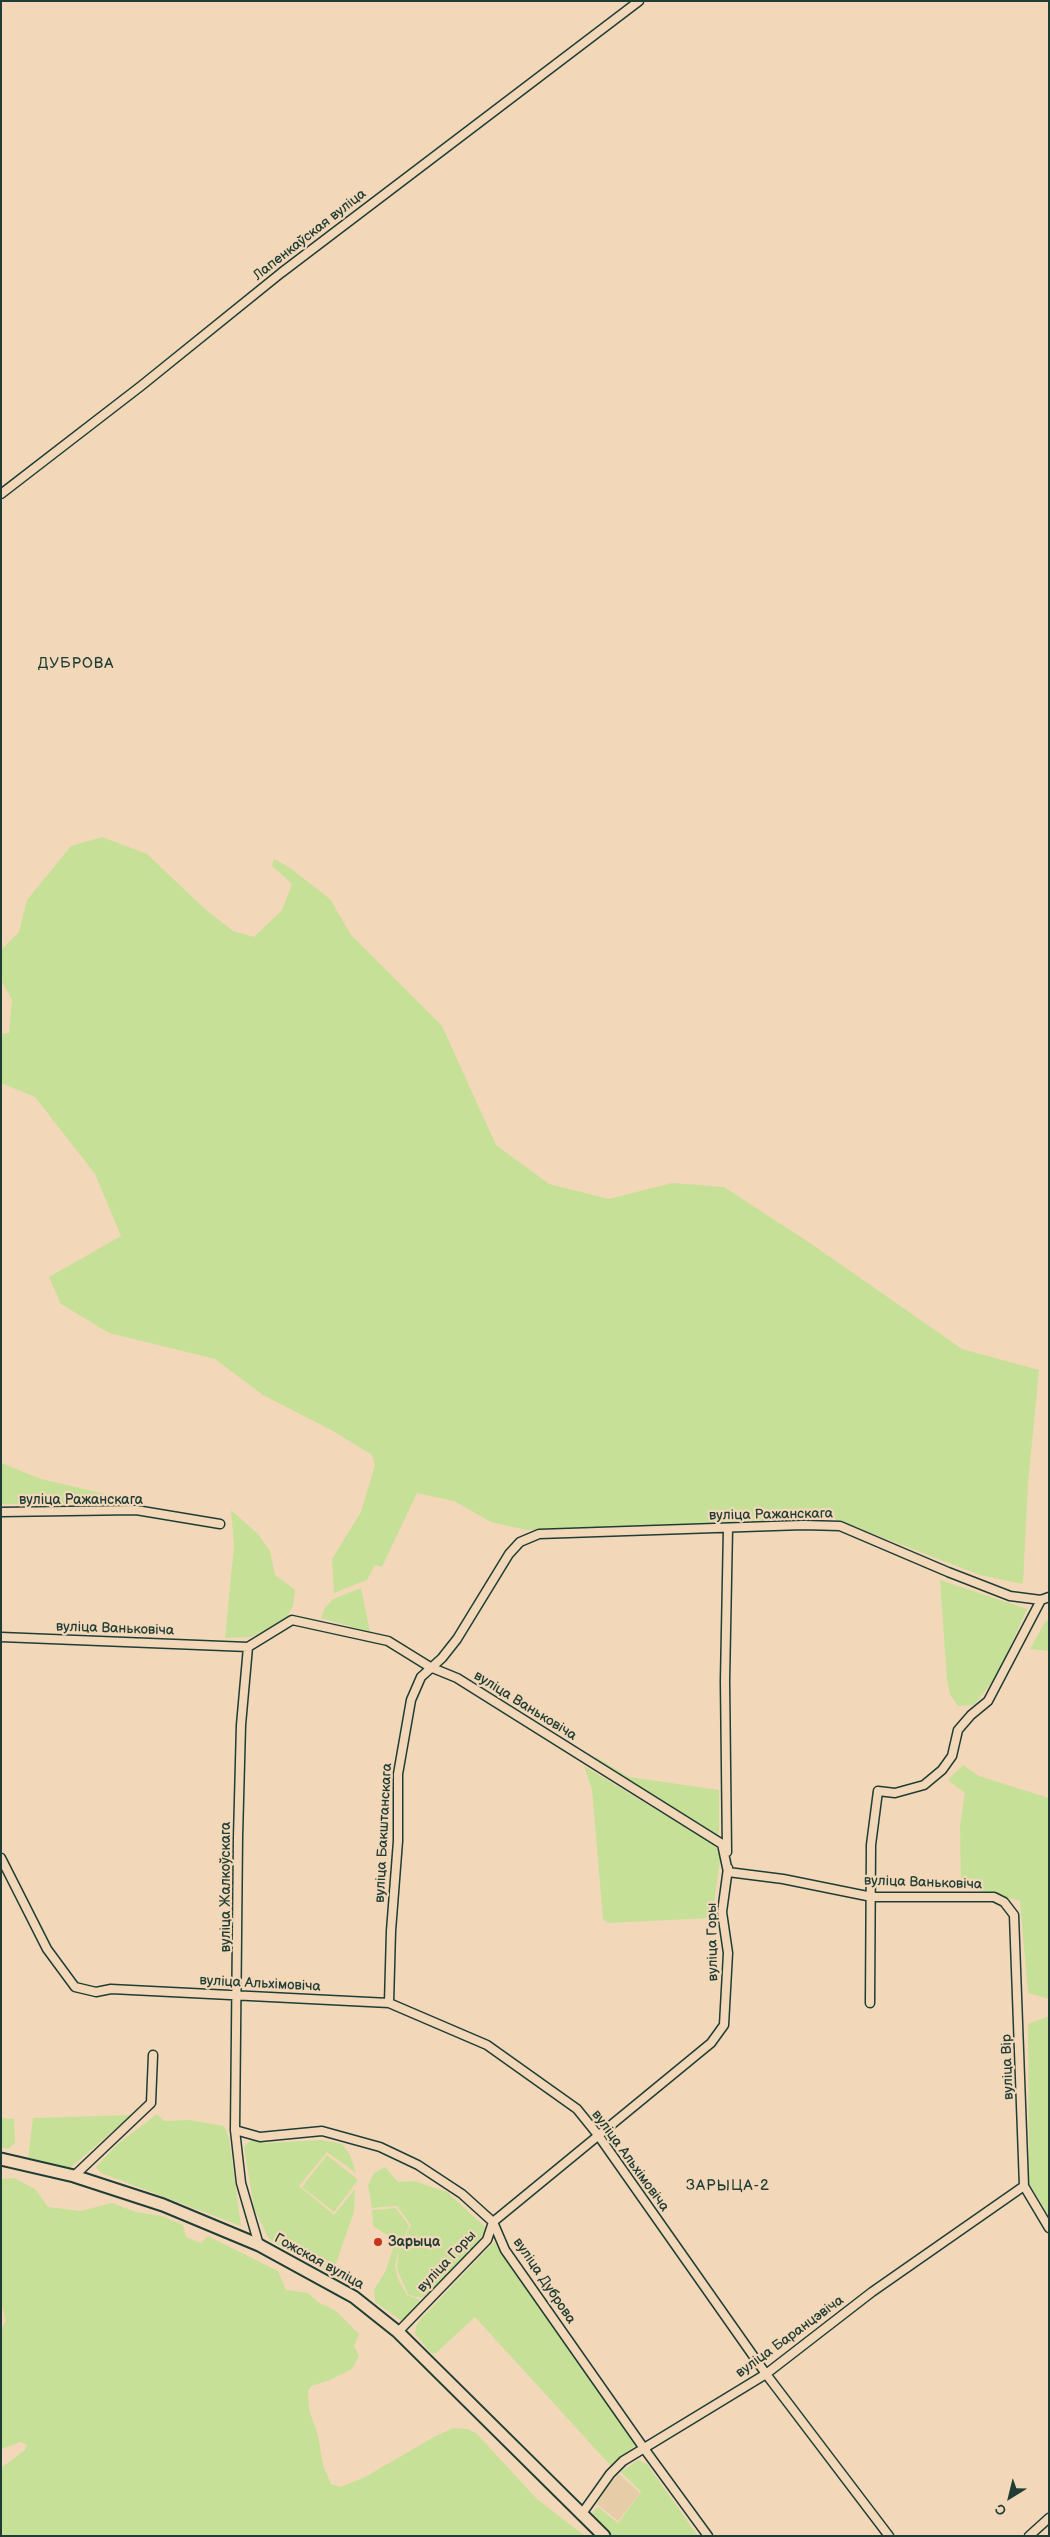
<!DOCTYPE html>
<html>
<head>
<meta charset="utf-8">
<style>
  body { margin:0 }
  #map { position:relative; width:1050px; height:2537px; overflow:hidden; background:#f2d8b9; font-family:"Balsamiq Sans",sans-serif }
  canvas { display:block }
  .frame { position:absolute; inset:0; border:2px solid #1f3d34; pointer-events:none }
  .north { position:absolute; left:985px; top:2472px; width:50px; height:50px; -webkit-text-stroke:4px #f2d8b9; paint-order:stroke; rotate:216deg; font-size:14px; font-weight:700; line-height:20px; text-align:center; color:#1f3d34 }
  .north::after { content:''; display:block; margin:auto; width:18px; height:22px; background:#1f3d34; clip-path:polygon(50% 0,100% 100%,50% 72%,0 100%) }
</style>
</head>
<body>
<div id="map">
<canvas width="1050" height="2537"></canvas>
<div class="frame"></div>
<div class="north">С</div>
</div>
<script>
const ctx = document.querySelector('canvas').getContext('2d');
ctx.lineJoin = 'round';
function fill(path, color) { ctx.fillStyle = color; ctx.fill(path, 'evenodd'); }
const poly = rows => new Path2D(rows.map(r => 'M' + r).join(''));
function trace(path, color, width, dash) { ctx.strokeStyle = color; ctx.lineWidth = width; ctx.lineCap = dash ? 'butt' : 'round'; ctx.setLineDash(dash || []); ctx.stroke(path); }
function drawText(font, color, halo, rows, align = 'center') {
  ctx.font = font + ' "Balsamiq Sans",sans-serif'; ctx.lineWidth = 4.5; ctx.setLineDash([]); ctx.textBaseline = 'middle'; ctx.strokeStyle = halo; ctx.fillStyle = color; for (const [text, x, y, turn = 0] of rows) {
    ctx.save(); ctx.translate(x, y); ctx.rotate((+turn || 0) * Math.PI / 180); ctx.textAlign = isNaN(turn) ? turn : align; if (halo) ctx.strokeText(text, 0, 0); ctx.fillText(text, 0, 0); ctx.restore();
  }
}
fill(poly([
  [619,2474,640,2493,618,2521,597,2504,609,2483]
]), '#e7cca8');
fill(poly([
  [102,837,147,854,205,909,233,931,254,937,282,910,292,884,272,866,274,859,290,868,330,899,351,935,442,1026,496,1145,549,1184,609,1199,672,1183,724,1187,810,1243,962,1349,1039,1370,1028,1484,1023,1584,980,1575,832,1518,526,1530,491,1522,454,1501,417,1493,382,1567,375,1565,367,1580,334,1593,332,1559,361,1512,375,1465,372,1455,333,1431,263,1395,215,1359,109,1333,61,1304,49,1277,121,1236,95,1174,35,1097,1,1083,1,1034,9,1033,12,1000,1,980,1,950,19,932,27,900,71,846],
  [1,1463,41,1479,110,1495,115,1503,1,1504],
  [231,1510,258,1534,270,1551,275,1575,295,1590,293,1606,284,1621,251,1637,225,1638,234,1546],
  [940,1580,1027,1609,998,1674,974,1705,958,1706,950,1694,947,1680],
  [361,1588,370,1632,321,1618,325,1608,333,1599],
  [1049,1619,1049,1651,1030,1649,1045,1622],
  [596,1757,629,1777,719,1790,719,1833,715,1835,596,1762],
  [963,1765,979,1776,1049,1798,1049,1999,1028,1993,1020,1901,961,1886,960,1825,965,1793,948,1780],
  [584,1766,711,1843,721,1853,712,1918,608,1923,603,1919,592,1790],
  [1049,2016,1049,2216,1029,2183,1028,2024],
  [157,2114,164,2121,189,2120,224,2126,229,2138,241,2226,101,2173,96,2167,118,2144],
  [131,2115,70,2168,28,2159,33,2118],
  [1,2118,14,2119,15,2143,8,2149,1,2147],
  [251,2140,266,2143,321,2140,342,2144,350,2155,356,2173,327,2152,299,2186,334,2215,355,2189,354,2212,334,2269,326,2270,272,2242,267,2235,254,2208,244,2147],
  [327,2155,358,2180,334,2212,302,2187],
  [385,2167,398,2182,414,2181,447,2192,486,2228,476,2246,423,2297,415,2297,408,2294,397,2269,399,2250,395,2266,398,2279,407,2295,420,2300,402,2321,375,2302,374,2290,385,2272,394,2246,390,2237,373,2226,372,2210,396,2208,409,2226,399,2249,411,2225,397,2206,372,2208,368,2185,374,2173],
  [14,2178,35,2189,48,2207,81,2211,112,2203,136,2212,162,2216,183,2225,186,2237,201,2243,208,2236,278,2271,286,2290,308,2293,318,2302,336,2311,359,2334,354,2346,359,2356,352,2369,330,2380,311,2386,308,2391,309,2410,318,2435,323,2465,331,2484,341,2487,365,2477,434,2437,453,2428,468,2429,476,2433,537,2499,585,2536,1,2536,1,2468,25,2450,27,2445,21,2442,1,2449,1,2330,6,2321,1,2303,1,2179],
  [494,2242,636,2445,610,2465,475,2317,436,2353,432,2354,415,2334,416,2326,420,2320],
  [638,2460,647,2464,698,2536,613,2536,593,2517,593,2512,598,2507,618,2523,641,2492,621,2472]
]), '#c6e097');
const street = poly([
  [1,494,141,386,281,273,639,1],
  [1,1512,136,1510,220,1524],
  [1,1637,248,1647,292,1620,388,1641,430,1667,457,1678,722,1844,728,1872,783,1879,872,1897,994,1897,1004,1902,1014,1915,1024,2186,1049,2228],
  [248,1647,241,1725,238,1837,235,2130,241,2183,259,2245],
  [727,1852,725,1681,728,1528],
  [1,1858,47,1949,75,1987,96,1992,111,1989,389,2003,487,2045,577,2109,598,2135,766,2374,889,2536],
  [389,2003,391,1931,398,1841,398,1774,411,1700,421,1677,442,1658,457,1639,509,1554,520,1542,539,1534,803,1525,840,1526,948,1572,1010,1596,1041,1600,1049,1597],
  [870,2003,871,1845,878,1791,895,1793,924,1785,942,1770,952,1756,958,1730,971,1715,988,1701,1041,1600],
  [235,2130,260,2137,322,2131,380,2147,418,2165,462,2194,493,2222,505,2250,643,2447,708,2536],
  [74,2176,151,2103,153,2055],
  [398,2332,487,2240,493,2222,711,2043,724,2025,728,1953,722,1912,728,1868],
  [581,2515,610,2474,623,2461,766,2374,872,2292,1024,2186],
  [1029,2536,1049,2518]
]);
const secondary = poly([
  [1,2159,74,2176,163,2205,259,2245,354,2297,398,2332,604,2536]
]);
trace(street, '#1f3d34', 11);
trace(secondary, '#1f3d34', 15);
trace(street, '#f2d8b9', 8);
trace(secondary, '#f2d8b9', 11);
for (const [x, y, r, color] of [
  [378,2242,5,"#c8321e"]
]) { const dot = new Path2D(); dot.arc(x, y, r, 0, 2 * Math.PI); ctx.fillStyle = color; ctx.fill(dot); trace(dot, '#f2d8b9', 2); }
drawText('14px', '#1f3d34', '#f2d8b9', [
  ["Лапенкаўская вуліца",310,235,-38],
  ["вуліца Ражанскага",81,1500],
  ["вуліца Ражанскага",771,1515,-1],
  ["вуліца Ваньковіча",115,1629,2],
  ["вуліца Ваньковіча",525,1706,32],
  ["вуліца Бакштанскага",384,1833,-87],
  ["вуліца Ваньковіча",923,1883,2],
  ["вуліца Жалкоўскага",226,1887,-90],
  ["вуліца Горы",713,1942,-91],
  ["вуліца Альхімовіча",260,1984,3],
  ["вуліца Вір",1008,2067,-92],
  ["вуліца Альхімовіча",630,2161,54],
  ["Гожская вуліца",319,2262,29],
  ["вуліца Горы",447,2262,-47],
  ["вуліца Дуброва",544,2281,56],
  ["вуліца Баранцэвіча",790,2337,-36]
]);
drawText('bold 14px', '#1f3d34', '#f2d8b9', [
  ["Зарыца",388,2242]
], 'left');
ctx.letterSpacing = '1px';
drawText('15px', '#1f3d34', '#f2d8b9', [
  ["ДУБРОВА",76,664],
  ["ЗАРЫЦА-2",728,2186]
]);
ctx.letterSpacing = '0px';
</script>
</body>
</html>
